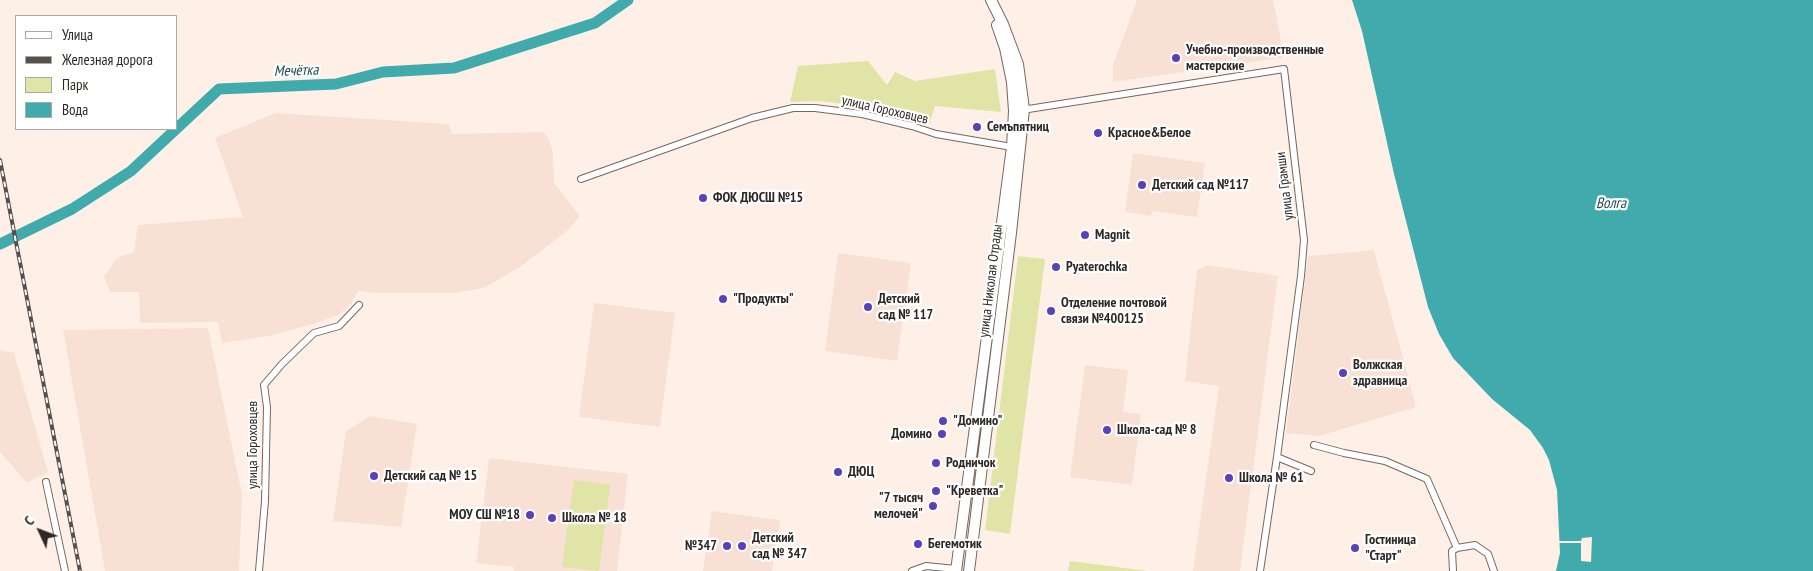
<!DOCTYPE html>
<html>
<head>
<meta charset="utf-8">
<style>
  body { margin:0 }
  #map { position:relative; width:1813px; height:571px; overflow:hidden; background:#fff0e7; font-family:"PT Sans Narrow",sans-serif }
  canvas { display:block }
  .legend { position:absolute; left:15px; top:15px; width:162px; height:115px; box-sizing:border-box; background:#fff; border:1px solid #aba9a8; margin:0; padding:6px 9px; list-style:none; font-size:15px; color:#2e2825 }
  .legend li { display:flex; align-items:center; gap:10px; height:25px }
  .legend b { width:25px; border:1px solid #aba9a8 }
  .north { position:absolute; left:15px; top:506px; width:50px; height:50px; -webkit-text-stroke:4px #fff; paint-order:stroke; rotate:313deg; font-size:14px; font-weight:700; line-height:20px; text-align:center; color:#2e2825 }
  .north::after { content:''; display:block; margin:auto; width:18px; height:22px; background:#2e2825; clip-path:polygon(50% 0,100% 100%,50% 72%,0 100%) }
</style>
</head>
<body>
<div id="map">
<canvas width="1813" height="571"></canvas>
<ul class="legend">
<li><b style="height:6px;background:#fff"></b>Улица</li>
<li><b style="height:6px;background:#58504c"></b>Железная дорога</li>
<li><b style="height:14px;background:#e0e4a6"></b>Парк</li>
<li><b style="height:14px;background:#40aaac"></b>Вода</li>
</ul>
<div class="north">С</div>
</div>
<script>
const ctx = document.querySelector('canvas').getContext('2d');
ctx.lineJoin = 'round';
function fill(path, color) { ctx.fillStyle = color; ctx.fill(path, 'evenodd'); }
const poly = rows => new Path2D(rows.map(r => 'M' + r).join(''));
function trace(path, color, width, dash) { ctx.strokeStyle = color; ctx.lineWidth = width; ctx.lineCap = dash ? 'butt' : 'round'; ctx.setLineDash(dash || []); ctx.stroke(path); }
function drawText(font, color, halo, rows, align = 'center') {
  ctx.font = font + ' "PT Sans Narrow",sans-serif'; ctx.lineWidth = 4.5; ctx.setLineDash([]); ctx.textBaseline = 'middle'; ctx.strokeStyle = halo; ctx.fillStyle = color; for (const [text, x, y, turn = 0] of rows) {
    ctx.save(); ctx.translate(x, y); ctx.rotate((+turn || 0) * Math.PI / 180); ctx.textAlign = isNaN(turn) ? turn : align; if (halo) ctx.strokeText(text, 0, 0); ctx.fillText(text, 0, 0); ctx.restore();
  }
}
fill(poly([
  [1137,0,1273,0,1284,56,1281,58,1113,82,1113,65],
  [276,113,449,124,452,134,544,132,549,139,553,153,554,183,580,216,568,230,520,267,484,288,454,293,377,293,358,291,350,305,338,315,313,324,269,336,222,343,218,322,140,323,139,292,110,292,104,277,117,258,134,252,138,225,243,217,215,138],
  [1133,153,1205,163,1197,217,1152,211,1151,216,1125,212],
  [1374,250,1416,407,1319,436,1286,433,1308,256],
  [838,253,911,263,897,361,825,351],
  [1208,265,1278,276,1240,571,1193,571,1219,386,1185,381,1197,270],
  [594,303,675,313,660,427,579,417],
  [208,328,242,495,239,571,105,571,63,330],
  [0,350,14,353,48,472,27,483,0,452],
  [1085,365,1128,370,1123,412,1141,414,1132,485,1070,477],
  [370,416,417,424,401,527,333,521,346,431],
  [489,458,628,474,617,571,514,571,514,567,476,563],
  [712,511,780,520,772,571,703,571]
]), '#f8e1d4');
fill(poly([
  [868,61,887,85,895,72,915,81,995,69,1001,112,935,106,929,124,863,106,819,101,790,102,798,66],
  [1018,256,1045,259,1010,534,985,530],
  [574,480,610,485,599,571,562,567],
  [1070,561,1148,571,1068,571]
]), '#e0e4a6');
fill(poly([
  [1352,0,1813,0,1813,571,1556,571,1560,553,1557,490,1549,460,1543,448,1530,430,1492,399,1453,358,1439,334,1428,307,1394,174,1362,31]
]), '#40aaac');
fill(poly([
  [1592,537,1591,562,1581,561,1581,543,1559,543,1559,541,1581,541,1582,538]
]), '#fff0e7');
trace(poly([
  [0,244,72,209,131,171,219,89,336,84,383,72,454,68,595,23,628,0]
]), '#40aaac', 11);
const street = poly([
  [1022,110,1284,69,1304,240,1301,276,1277,457,1260,571],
  [581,179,752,118,793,108,815,108,862,114,912,126,936,134,1012,147],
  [1314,445,1344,453,1385,461,1427,479,1457,548],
  [1277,457,1311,471],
  [46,482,65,571],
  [1457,548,1475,545,1488,554,1494,571],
  [259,571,265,501,267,407,264,385,282,364,314,333,339,326,359,305],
  [912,571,926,566,956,569],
  [1453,571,1452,551,1457,548]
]);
const primary = poly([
  [956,571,1012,147,1014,111,1012,82,1005,48,997,25],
  [969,571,1011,233,1024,109,1018,64,1003,24,991,0]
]);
trace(street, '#74675f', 8);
trace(primary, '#74675f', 12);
trace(street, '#fff', 6);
trace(primary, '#fff', 10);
const rail = poly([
  [0,160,80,571]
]);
trace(rail, '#58504c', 4);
trace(rail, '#fff', 2, [5.5]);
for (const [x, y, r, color] of [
  [1176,58,5,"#5a41b9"],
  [977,127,5,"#5a41b9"],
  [1098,133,5,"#5a41b9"],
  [1142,185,5,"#5a41b9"],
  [703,198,5,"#5a41b9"],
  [1085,235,5,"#5a41b9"],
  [1056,267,5,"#5a41b9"],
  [723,299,5,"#5a41b9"],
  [868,307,5,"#5a41b9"],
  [1051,311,5,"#5a41b9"],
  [1343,373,5,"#5a41b9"],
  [943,421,5,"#5a41b9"],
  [1107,430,5,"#5a41b9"],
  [942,434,5,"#5a41b9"],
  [936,463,5,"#5a41b9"],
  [838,472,5,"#5a41b9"],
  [374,476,5,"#5a41b9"],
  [1229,478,5,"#5a41b9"],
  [936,491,5,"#5a41b9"],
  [933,506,5,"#5a41b9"],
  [530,515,5,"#5a41b9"],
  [552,518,5,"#5a41b9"],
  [918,544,5,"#5a41b9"],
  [727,546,5,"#5a41b9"],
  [742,546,5,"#5a41b9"],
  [1355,548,5,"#5a41b9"]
]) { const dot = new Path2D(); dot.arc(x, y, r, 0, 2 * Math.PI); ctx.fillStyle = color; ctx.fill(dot); trace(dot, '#fff', 2); }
drawText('bold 14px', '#2e2825', '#fff', [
  ["Учебно-производственные",1186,50],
  ["мастерские",1186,66],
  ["Семъпятниц",987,127],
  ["Красное&Белое",1108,133],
  ["Детский сад №117",1152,185],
  ["ФОК ДЮСШ №15",713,198],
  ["Magnit",1095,235],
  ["Pyaterochka",1066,267],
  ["\"Продукты\"",733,299],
  ["Детский",878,299],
  ["сад № 117",878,315],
  ["Отделение почтовой",1061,303],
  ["связи №400125",1061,319],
  ["Волжская",1353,365],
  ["здравница",1353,381],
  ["\"Домино\"",953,421],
  ["Школа-сад № 8",1117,430],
  ["Домино",932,434,"right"],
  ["Родничок",946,463],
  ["ДЮЦ",848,472],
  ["Детский сад № 15",384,476],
  ["Школа № 61",1239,478],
  ["\"Креветка\"",946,491],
  ["\"7 тысяч",923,498,"right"],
  ["мелочей\"",923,514,"right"],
  ["МОУ СШ №18",520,515,"right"],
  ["Школа № 18",562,518],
  ["Детский",752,538],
  ["сад № 347",752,554],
  ["Гостиница",1365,540],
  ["\"Старт\"",1365,556],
  ["Бегемотик",928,544],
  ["№347",717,546,"right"]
], 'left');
drawText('14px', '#2e2825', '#fff', [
  ["улица Гороховцев",885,110,13],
  ["улица Грамши",1285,186,-97],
  ["улица Николая Отрады",991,281,-83],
  ["улица Гороховцев",253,445,-90]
]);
drawText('italic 15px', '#214f4f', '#fff', [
  ["Мечётка",296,71,-2],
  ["Волга",1611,204]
]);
</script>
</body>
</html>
